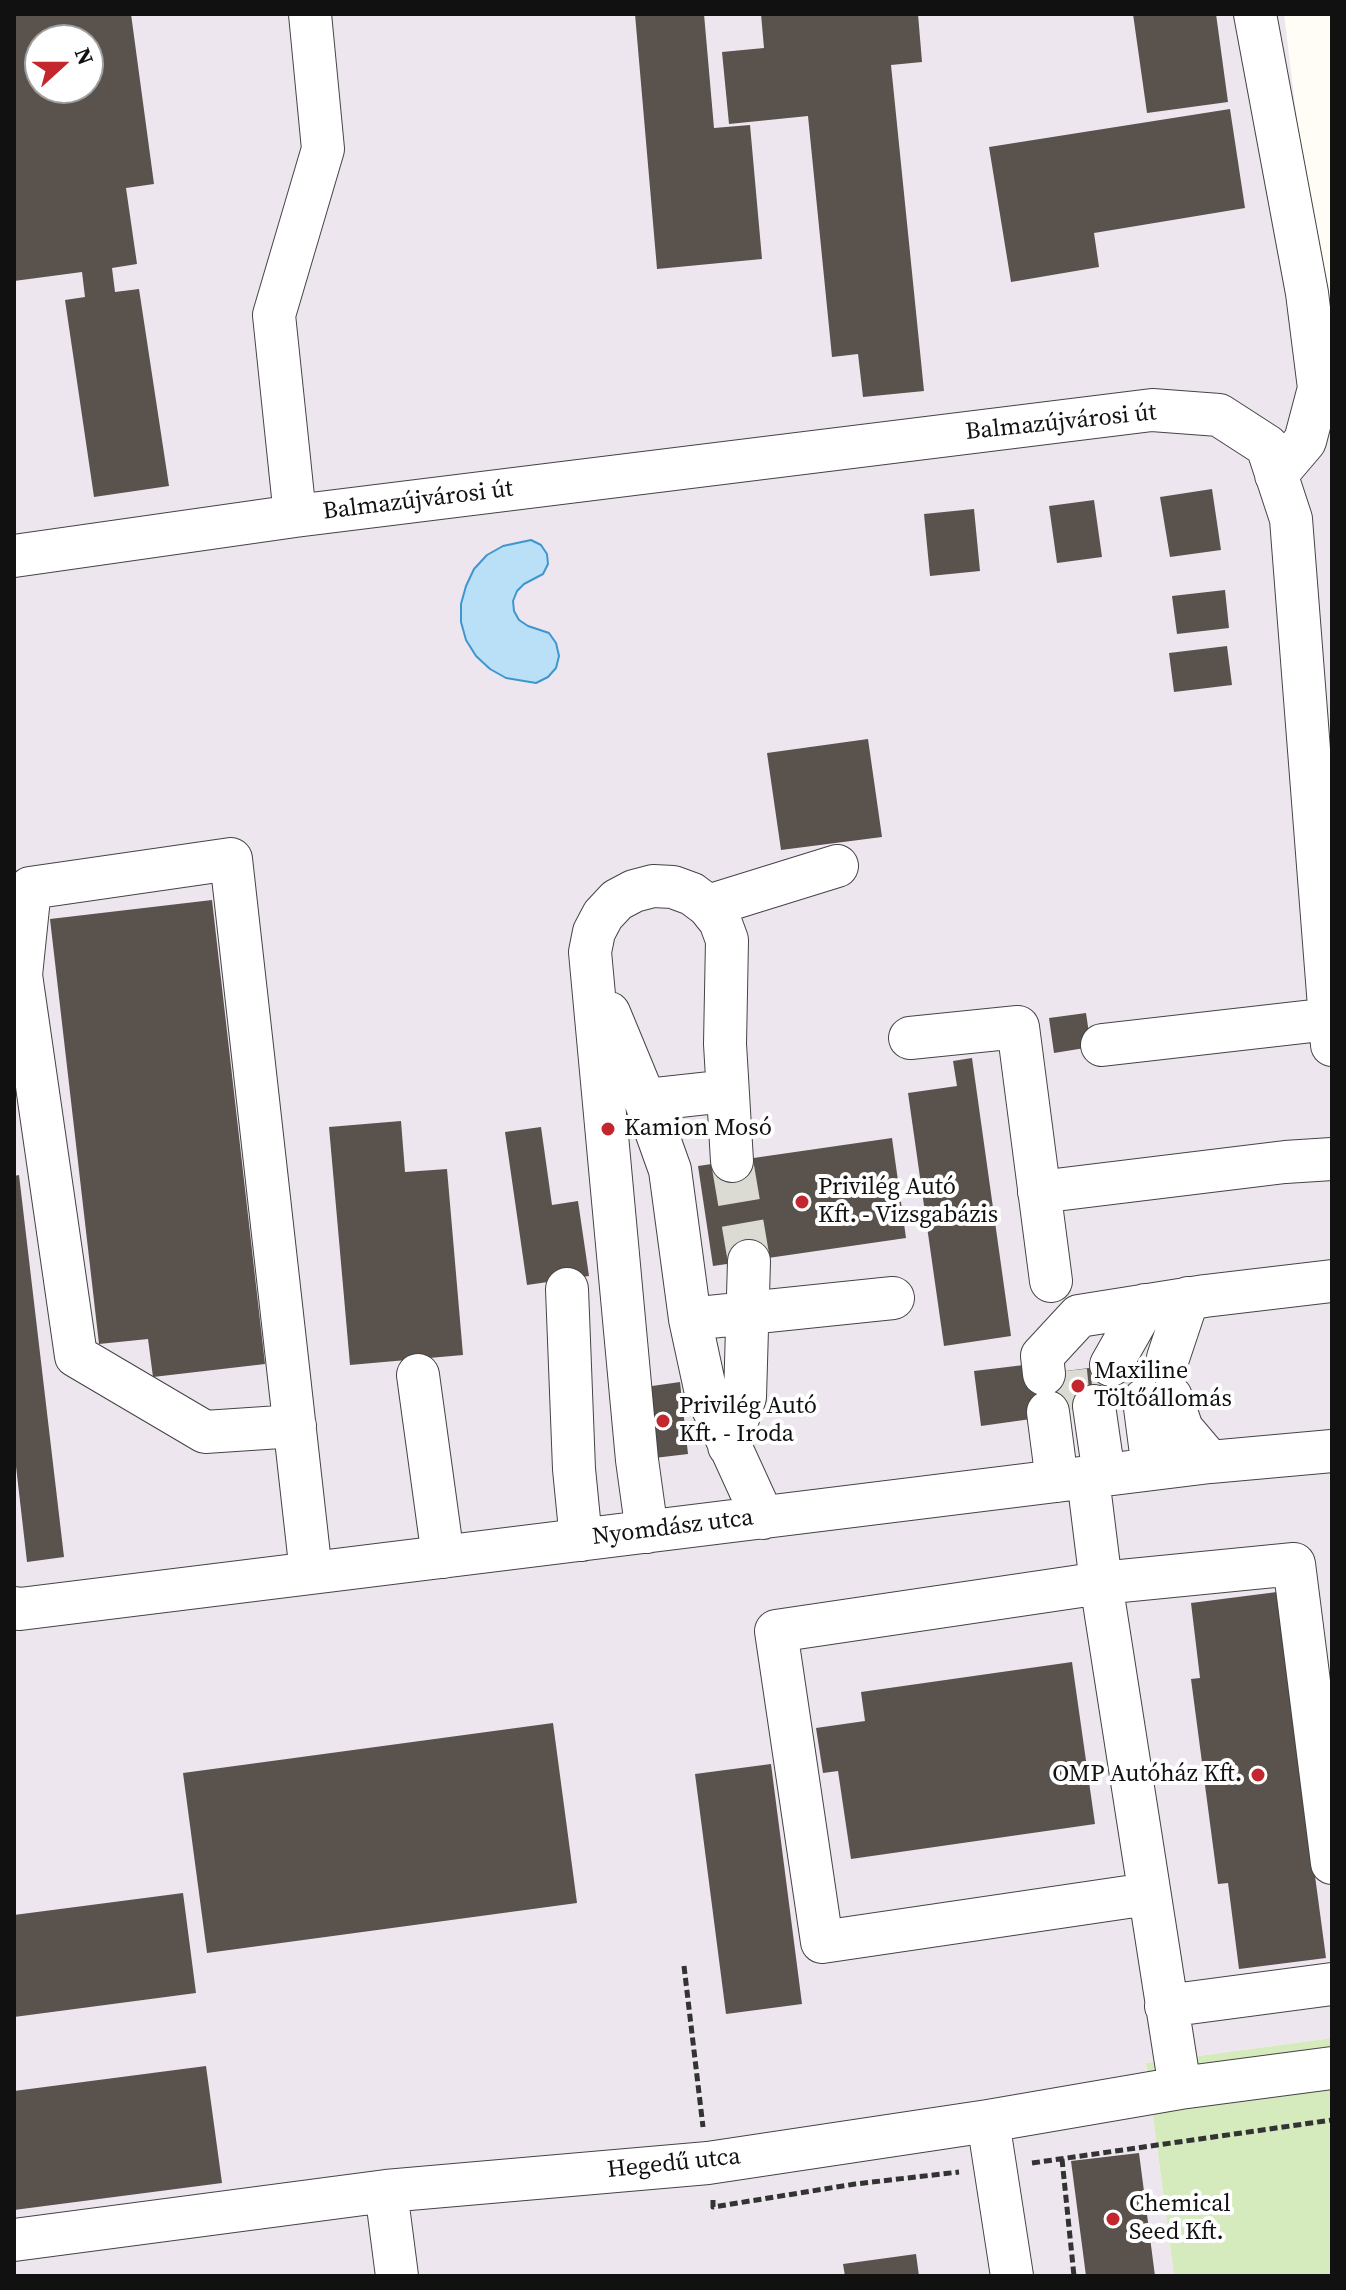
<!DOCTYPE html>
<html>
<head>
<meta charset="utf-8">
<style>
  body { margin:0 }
  #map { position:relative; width:1346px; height:2290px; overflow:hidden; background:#fffdf5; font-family:"Source Serif 4",serif }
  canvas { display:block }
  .frame { position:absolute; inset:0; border:16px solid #111; pointer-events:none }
  .north { position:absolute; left:24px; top:24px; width:80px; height:80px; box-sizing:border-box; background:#fff; border:2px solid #a0a0a0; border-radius:50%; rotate:69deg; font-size:22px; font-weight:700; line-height:32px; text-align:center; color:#111 }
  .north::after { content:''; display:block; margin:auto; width:28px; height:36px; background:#c4262e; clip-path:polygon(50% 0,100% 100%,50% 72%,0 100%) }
</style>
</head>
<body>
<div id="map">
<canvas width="1346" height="2290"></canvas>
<div class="frame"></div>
<div class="north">N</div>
</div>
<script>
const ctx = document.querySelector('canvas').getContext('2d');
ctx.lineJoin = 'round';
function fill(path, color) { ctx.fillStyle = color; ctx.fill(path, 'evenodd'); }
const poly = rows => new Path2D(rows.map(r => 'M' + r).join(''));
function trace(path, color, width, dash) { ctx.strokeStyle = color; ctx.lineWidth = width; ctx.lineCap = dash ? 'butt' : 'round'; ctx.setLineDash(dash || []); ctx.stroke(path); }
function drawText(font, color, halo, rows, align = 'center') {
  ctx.font = font + ' "Source Serif 4",serif'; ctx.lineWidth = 8; ctx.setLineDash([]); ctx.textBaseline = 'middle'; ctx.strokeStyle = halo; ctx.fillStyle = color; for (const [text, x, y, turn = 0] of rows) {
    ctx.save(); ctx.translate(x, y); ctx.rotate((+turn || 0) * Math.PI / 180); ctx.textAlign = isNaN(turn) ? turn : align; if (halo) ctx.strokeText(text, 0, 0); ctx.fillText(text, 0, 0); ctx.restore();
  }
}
fill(poly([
  [14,14,1284,14,1332,408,1332,2038,1146,2063,1174,2276,14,2276],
  [40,40,88,40,88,88,40,88]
]), '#eee6ef');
fill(poly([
  [1332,2038,1332,2276,1174,2276,1146,2063]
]), '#d5ebbd');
const water = poly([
  [531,540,541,545,547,554,548,564,543,574,524,584,517,591,513,601,514,611,519,620,528,626,549,633,556,643,559,656,556,668,548,677,536,683,506,678,490,669,476,656,466,640,461,622,461,604,466,586,474,569,487,555,503,546,531,540]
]);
fill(water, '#b9e0f7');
trace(water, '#3f96cf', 2);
fill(poly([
  [14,14,131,14,154,184,126,188,137,264,112,268,115,292,139,289,169,486,94,497,65,300,85,297,82,272,14,281],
  [40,40,88,40,88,88,40,88],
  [635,14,704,14,714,128,750,125,762,259,657,269],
  [761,14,918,14,922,62,891,65,924,391,863,397,858,354,832,357,808,116,729,124,722,52,764,48],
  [1133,14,1216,14,1228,102,1147,113],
  [1230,109,1245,208,1094,233,1099,267,1011,282,989,147],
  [1212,489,1221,550,1170,557,1160,497],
  [1094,500,1102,557,1057,563,1049,506],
  [974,509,980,571,930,576,924,514],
  [1225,590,1229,628,1177,634,1172,596],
  [1227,646,1232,685,1174,692,1169,653],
  [868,739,882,837,781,850,767,753],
  [212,900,265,1364,153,1377,148,1339,99,1344,50,919],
  [1086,1013,1091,1047,1054,1053,1049,1018],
  [972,1058,1011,1336,944,1346,908,1093,957,1086,953,1061],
  [401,1121,405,1172,447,1169,463,1355,350,1365,329,1127],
  [541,1127,552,1205,578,1201,589,1276,527,1285,505,1132],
  [892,1138,906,1238,713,1266,698,1166],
  [19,1175,64,1557,27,1562,14,1449,14,1176],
  [1176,1357,1181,1396,1030,1414,1031,1419,981,1426,974,1371,1024,1365,1026,1376],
  [680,1382,688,1454,646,1459,638,1388],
  [1277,1592,1326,1958,1239,1969,1228,1883,1218,1884,1191,1679,1200,1678,1191,1603],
  [1072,1662,1095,1824,851,1859,838,1771,823,1773,816,1728,865,1721,861,1692],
  [553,1723,577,1903,207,1953,183,1773],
  [771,1764,802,2004,726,2014,695,1774],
  [183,1893,196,1993,14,2017,14,1915],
  [206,2066,222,2183,14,2210,14,2091],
  [1139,2153,1155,2276,1086,2276,1071,2161],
  [916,2254,919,2276,845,2276,843,2264]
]), '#5a524d');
trace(poly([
  [732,1161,749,1261],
  [1141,1362,1144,1400],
  [1111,1365,1115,1404],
  [1066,1371,1070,1410]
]), '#dbdad3', 42, [42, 21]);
const minor = poly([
  [1255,14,1307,293,1319,388,1305,441,1276,475],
  [295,516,1152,410,1219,415,1267,446,1291,519,1332,1045],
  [14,556,295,516,274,315,323,149,310,14],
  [708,906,837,866],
  [609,1013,645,1100,670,1170,690,1319,706,1393,763,1518],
  [910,1038,1018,1027,1051,1281],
  [1102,1045,1330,1019],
  [645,1100,727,1091],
  [1039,1192,1285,1162,1332,1159],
  [567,1289,574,1469,581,1540],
  [690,1319,893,1298],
  [1168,1358,1188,1298],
  [1111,1365,1145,1305],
  [1044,1374,1042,1356,1079,1316,1205,1296,1332,1281],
  [418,1375,443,1557],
  [1171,1397,1182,1429,1210,1462],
  [1144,1400,1153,1469],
  [1094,1406,1104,1475],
  [1048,1412,1057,1481],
  [295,1426,205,1432,76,1356,21,975,30,888,231,859,311,1573],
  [729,1446,745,1397,749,1261],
  [1088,1478,1101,1583,1180,2088],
  [647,1532,637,1460,590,952,594,932,603,915,617,900,634,891,653,886,673,887,692,894,708,906,720,921,727,940,725,1044,732,1161],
  [14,1608,20,1609,1210,1462,1332,1451],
  [1148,1894,822,1942,776,1631,1101,1583,1294,1564,1332,1863],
  [1166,2006,1332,1984],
  [988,2121,1012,2276],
  [386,2191,397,2276],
  [14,2240,386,2191,708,2163,988,2121,1180,2088,1332,2068]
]);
trace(minor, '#444', 44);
trace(poly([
  [684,1966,703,2127],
  [1062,2159,1074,2276],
  [1032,2163,1332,2120],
  [713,2200,713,2207,855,2184,959,2172]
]), '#333', 5, [8, 4]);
trace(minor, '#fff', 42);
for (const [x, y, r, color] of [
  [608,1129,8,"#c4262e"],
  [802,1202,8,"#c4262e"],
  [1078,1386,8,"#c4262e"],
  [663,1421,8,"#c4262e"],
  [1258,1775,8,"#c4262e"],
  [1113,2219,8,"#c4262e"]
]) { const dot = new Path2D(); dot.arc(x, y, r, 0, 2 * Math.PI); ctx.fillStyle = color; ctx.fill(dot); trace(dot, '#fff', 3); }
drawText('24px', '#111', '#fff', [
  ["Balmazújvárosi út",1061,423,-6],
  ["Balmazújvárosi út",418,501,-7],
  ["Nyomdász utca",673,1528,-7],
  ["Hegedű utca",674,2164,-6]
]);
drawText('24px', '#111', '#fff', [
  ["Kamion Mosó",624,1129],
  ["Privilég Autó",818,1188],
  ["Kft. - Vizsgabázis",818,1216],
  ["Maxiline",1094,1372],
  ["Töltőállomás",1094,1400],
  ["Privilég Autó",679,1407],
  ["Kft. - Iroda",679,1435],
  ["OMP Autóház Kft.",1242,1775,"right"],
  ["Chemical",1129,2205],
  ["Seed Kft.",1129,2233]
], 'left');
</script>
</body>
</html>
